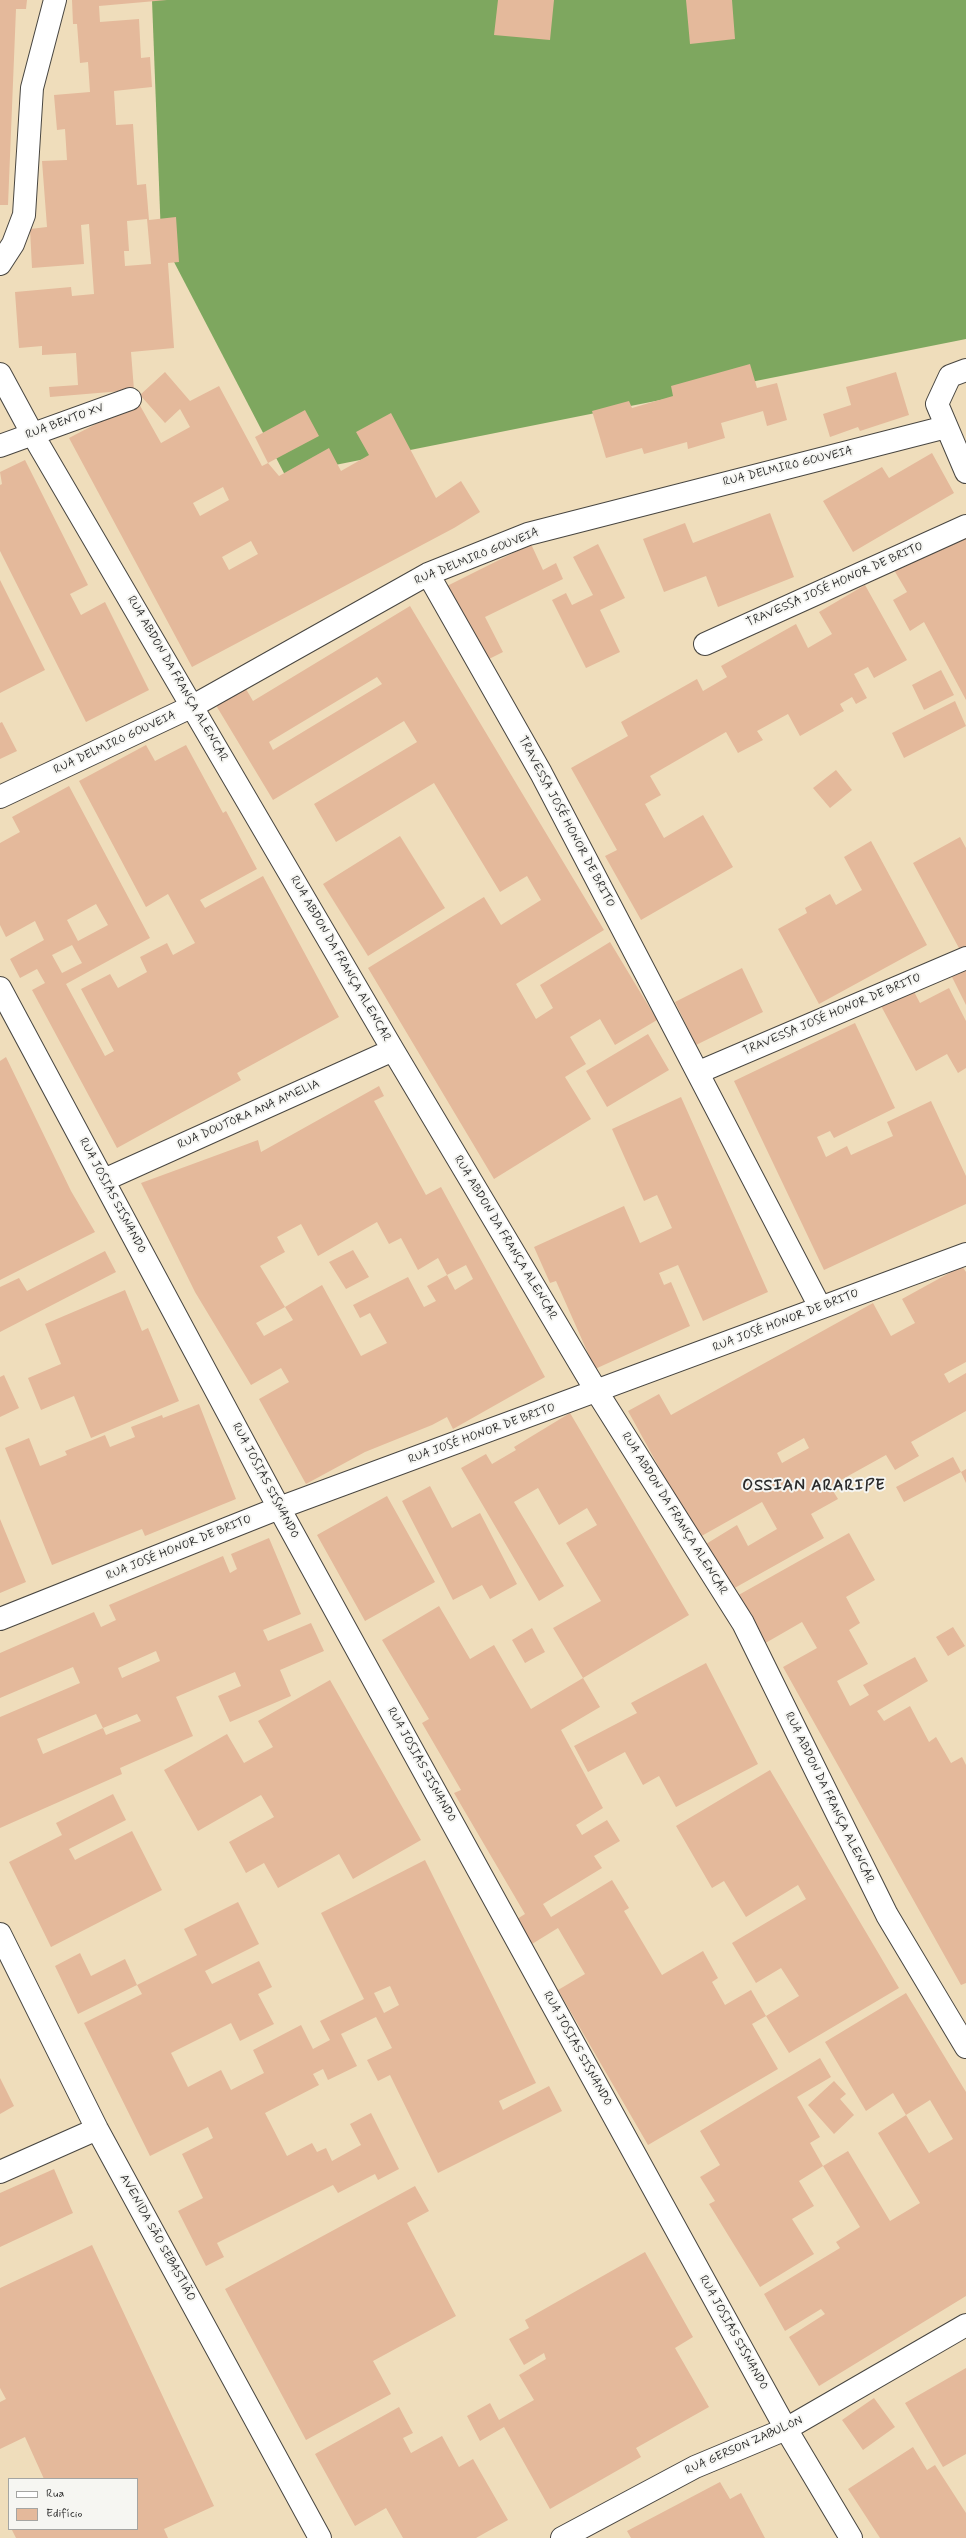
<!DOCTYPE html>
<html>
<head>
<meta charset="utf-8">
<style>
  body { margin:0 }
  #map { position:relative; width:966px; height:2538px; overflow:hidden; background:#efddbb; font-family:Mynerve,sans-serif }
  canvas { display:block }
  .legend { position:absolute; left:8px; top:2478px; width:130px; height:52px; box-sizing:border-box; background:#f6f6f2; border:1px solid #a5a5a2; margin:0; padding:5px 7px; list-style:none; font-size:12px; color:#2b2b2b }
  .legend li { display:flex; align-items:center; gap:8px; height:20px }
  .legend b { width:20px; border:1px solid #a5a5a2 }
</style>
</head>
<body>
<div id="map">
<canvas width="966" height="2538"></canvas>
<ul class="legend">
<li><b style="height:5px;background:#fff"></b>Rua</li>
<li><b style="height:11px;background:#e4b99b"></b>Edifício</li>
</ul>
</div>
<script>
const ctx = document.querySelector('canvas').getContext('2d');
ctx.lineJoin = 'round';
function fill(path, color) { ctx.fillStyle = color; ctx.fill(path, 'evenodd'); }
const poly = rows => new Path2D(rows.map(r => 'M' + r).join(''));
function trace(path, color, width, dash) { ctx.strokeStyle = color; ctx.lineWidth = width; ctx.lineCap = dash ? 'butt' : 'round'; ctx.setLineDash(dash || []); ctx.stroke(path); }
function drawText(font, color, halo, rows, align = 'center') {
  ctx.font = font + ' Mynerve,sans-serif'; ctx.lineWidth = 4; ctx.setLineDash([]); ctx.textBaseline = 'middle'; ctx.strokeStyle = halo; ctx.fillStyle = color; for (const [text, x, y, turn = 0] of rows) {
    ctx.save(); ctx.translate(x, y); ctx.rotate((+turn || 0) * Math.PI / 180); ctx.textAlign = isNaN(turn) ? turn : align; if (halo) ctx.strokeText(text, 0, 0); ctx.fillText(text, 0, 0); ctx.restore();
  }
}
fill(poly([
  [152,0,966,0,966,339,285,475,161,237]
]), '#7ea75f');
fill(poly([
  [0,0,27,0,26,9,16,9,8,205,0,205],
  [72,0,167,0,99,6,100,22,139,19,141,58,150,57,152,87,114,91,116,125,133,124,137,185,146,184,149,220,176,217,179,262,168,263,174,348,131,352,134,390,50,397,49,387,78,385,76,353,42,355,42,346,19,348,15,292,71,287,72,296,94,294,89,224,81,225,84,264,32,268,30,229,47,227,42,161,67,160,65,129,57,130,54,95,90,92,88,62,80,63,77,24,73,24],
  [147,219,151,264,125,266,124,251,129,251,127,221],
  [498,0,554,0,550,40,494,35],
  [686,0,732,0,735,39,690,44],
  [750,364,757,388,777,383,787,420,767,426,763,411,721,423,725,438,688,449,687,442,644,454,642,448,606,458,592,411,629,401,632,408,673,396,671,386],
  [165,372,190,401,219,386,262,466,268,463,255,437,305,410,319,436,268,463,279,476,329,448,341,471,369,455,356,432,391,413,436,498,461,481,480,512,454,528,192,667,69,438,138,402,161,443,190,427,180,409,165,423,140,395],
  [223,487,229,500,200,516,193,503],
  [251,541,258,554,229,570,222,557],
  [896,372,909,415,860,431,858,427,830,437,823,414,851,405,846,387],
  [932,453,954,493,853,552,823,501,882,467,889,478],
  [25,460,88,585,70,594,81,615,105,602,149,690,86,722,0,551,0,485,2,484,0,472],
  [770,513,794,577,718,607,706,576,664,592,643,539,685,523,693,543],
  [966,529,966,700,924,622,910,631,893,600,907,592,894,570],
  [531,544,543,570,556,563,563,579,485,617,503,652,483,662,447,586],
  [598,544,625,598,600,610,620,652,586,668,552,600,566,593,572,605,593,595,573,557],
  [0,580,45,670,0,693],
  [865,585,907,660,874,678,868,667,854,674,867,698,856,704,852,697,840,704,844,711,800,736,788,714,757,731,763,740,738,753,726,732,650,776,661,795,645,804,664,838,703,815,733,867,641,920,605,856,617,850,571,768,628,736,621,722,697,679,703,691,727,677,721,666,796,624,808,648,832,634,819,612],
  [410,606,604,930,516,984,536,1019,553,1008,540,985,610,942,657,1020,615,1045,600,1019,570,1037,586,1064,565,1077,591,1119,494,1179,368,968,484,897,501,925,541,900,527,876,500,892,434,783,336,842,314,804,417,742,404,721,273,800,214,702,243,684,253,701],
  [377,677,382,684,273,750,269,742],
  [941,670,954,695,924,710,912,685],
  [955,701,966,726,904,758,892,733],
  [2,722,17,751,0,759,0,723],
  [146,745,155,761,186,745,223,813,226,811,257,869,200,900,205,908,263,876,339,1017,237,1073,241,1080,117,1148,32,990,45,983,37,969,20,978,10,959,44,940,35,921,6,937,0,925,0,843,20,832,12,817,69,786,150,938,66,984,105,1056,114,1051,81,989,110,974,118,988,147,972,140,957,167,943,173,955,195,943,168,894,146,907,79,781],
  [96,904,108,925,78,941,67,920],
  [72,945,82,963,62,973,52,955],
  [836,770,852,790,830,808,813,788],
  [400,836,445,908,368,956,323,884],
  [960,837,966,848,966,947,960,950,913,863],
  [871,841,927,945,819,1004,778,929,807,913,805,908,830,894,836,905,862,890,844,857],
  [742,968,763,1012,696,1045,675,1002],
  [966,970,966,1005,952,977],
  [912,988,920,1003,949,988,966,1021,966,1068,958,1073,947,1054,916,1071,880,1004],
  [855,1023,895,1108,834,1138,830,1131,817,1137,826,1157,847,1146,851,1155,893,1136,887,1122,931,1101,966,1176,966,1204,824,1270,734,1081],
  [648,1034,669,1070,607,1107,586,1071],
  [6,1057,71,1191,95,1232,0,1280,0,1061],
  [379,1086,384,1096,374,1101,426,1195,441,1187,545,1377,453,1429,447,1417,432,1425,365,1452,306,1484,259,1399,289,1382,281,1368,251,1385,195,1292,141,1183,258,1140,261,1152],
  [377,1222,389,1244,401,1238,418,1270,438,1258,447,1275,466,1265,473,1279,455,1290,447,1275,427,1286,436,1301,424,1307,408,1277,353,1305,360,1318,370,1313,387,1343,361,1356,322,1285,285,1307,293,1320,264,1336,256,1323,285,1307,260,1266,285,1252,277,1237,301,1224,318,1256],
  [681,1097,768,1292,703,1321,678,1265,659,1273,664,1285,671,1282,690,1326,595,1369,556,1281,550,1283,534,1247,624,1206,640,1243,672,1228,657,1195,644,1201,612,1129],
  [353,1250,369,1277,346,1289,329,1262],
  [105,1251,116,1272,0,1332,0,1287,19,1278,27,1291],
  [962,1266,966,1272,966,1362,944,1374,949,1383,966,1373,966,1411,911,1442,919,1456,895,1470,886,1455,830,1486,838,1499,811,1514,824,1538,731,1590,706,1544,737,1525,748,1546,777,1529,762,1502,698,1538,628,1411,659,1394,671,1415,873,1303,891,1336,915,1323,902,1299],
  [804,1438,809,1448,782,1463,777,1453],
  [125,1290,142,1331,148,1328,179,1401,91,1438,74,1396,41,1410,28,1378,61,1364,45,1324],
  [4,1375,19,1408,0,1417,0,1377],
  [199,1404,236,1499,145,1536,142,1529,52,1565,5,1448,29,1438,40,1466,67,1455,65,1451,105,1435,110,1447,135,1437,131,1427,162,1415,163,1418],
  [570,1413,689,1615,583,1678,600,1707,561,1730,603,1808,576,1825,582,1835,607,1820,620,1841,594,1856,602,1868,543,1904,551,1917,612,1880,629,1908,624,1911,662,1975,703,1951,718,1978,712,1982,725,2005,751,1990,766,2016,752,2024,778,2069,648,2145,558,1990,585,1974,558,1928,532,1944,517,1919,525,1914,454,1793,461,1790,422,1723,429,1719,382,1640,439,1606,470,1659,494,1645,531,1709,583,1678,553,1628,601,1601,566,1543,597,1525,587,1508,559,1525,538,1488,514,1502,564,1586,539,1601,461,1468,486,1454,492,1464,516,1450,514,1447],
  [953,1457,961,1472,966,1469,966,1483,961,1472,904,1502,896,1487],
  [430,1486,452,1528,480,1513,517,1584,490,1599,482,1585,453,1600,402,1501],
  [387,1496,435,1582,365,1621,317,1535],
  [0,1519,26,1582,0,1593],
  [849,1533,875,1580,846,1597,860,1623,849,1630,868,1664,837,1681,850,1706,869,1695,863,1685,915,1657,928,1681,877,1711,884,1721,910,1706,929,1742,936,1737,951,1763,962,1757,966,1765,966,1983,961,1985,783,1667,817,1648,802,1622,762,1645,735,1597],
  [269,1538,301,1614,263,1630,268,1641,311,1623,324,1651,280,1670,291,1696,230,1722,218,1696,241,1686,235,1672,176,1697,193,1736,120,1768,122,1774,0,1828,0,1717,80,1683,73,1667,0,1698,0,1653,94,1612,101,1627,116,1620,109,1605,223,1556,230,1573,237,1569,231,1554],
  [156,1651,160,1661,122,1678,118,1668],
  [96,1714,103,1728,137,1714,141,1721,106,1735,103,1728,43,1754,37,1739],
  [953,1627,965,1646,948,1656,936,1637],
  [532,1628,545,1652,525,1663,512,1640],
  [706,1663,758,1764,676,1807,659,1776,643,1785,625,1752,588,1772,574,1746,637,1713,631,1703],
  [330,1680,421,1840,353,1879,339,1854,278,1888,264,1863,246,1873,229,1842,274,1817,261,1795,198,1831,164,1770,227,1734,244,1763,273,1747,258,1721],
  [770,1770,899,1988,789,2053,766,2016,799,1996,781,1968,756,1983,732,1943,806,1899,798,1885,746,1917,724,1881,712,1888,676,1826],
  [113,1794,126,1820,69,1849,75,1860,132,1831,162,1890,51,1947,9,1862,62,1835,56,1823],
  [425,1860,536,2083,499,2101,503,2110,549,2086,562,2111,438,2173,390,2075,378,2081,367,2060,392,2048,376,2017,341,2034,357,2066,328,2080,323,2069,313,2074,319,2085,265,2113,287,2156,312,2143,317,2152,326,2148,332,2161,361,2145,350,2124,371,2113,399,2169,378,2180,375,2174,338,2193,333,2185,217,2243,224,2257,206,2266,178,2211,203,2198,182,2154,213,2138,208,2127,150,2156,84,2023,142,1994,137,1985,78,2014,55,1966,80,1953,91,1976,125,1959,137,1985,197,1955,184,1929,238,1902,259,1944,205,1971,212,1984,259,1961,272,1987,258,1994,274,2024,240,2041,231,2023,171,2053,188,2087,221,2070,231,2090,264,2073,253,2050,301,2025,313,2049,330,2040,320,2021,364,1999,321,1913],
  [390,1986,399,2005,384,2013,374,1993],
  [906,1993,966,2092,966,2296,819,2386,789,2337,825,2314,821,2309,785,2331,764,2294,840,2248,836,2242,860,2227,823,2166,848,2151,890,2221,920,2203,878,2133,906,2115,929,2153,953,2139,930,2100,906,2115,893,2093,866,2111,825,2042],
  [820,2058,831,2077,797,2097,820,2137,810,2143,823,2166,799,2181,814,2206,792,2219,814,2254,760,2287,709,2204,715,2201,700,2177,720,2165,700,2131],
  [0,2078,14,2106,0,2114],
  [834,2081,846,2094,840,2099,854,2115,834,2134,808,2105],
  [54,2169,73,2213,0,2247,0,2193],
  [415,2186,429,2211,407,2223,456,2316,373,2361,391,2394,306,2440,225,2289],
  [92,2245,214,2506,164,2529,168,2538,16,2538,12,2530,137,2529,137,2479,44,2479,25,2437,0,2449,0,2402,6,2399,0,2388,0,2288],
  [645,2252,693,2337,675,2348,709,2407,636,2448,641,2457,550,2509,504,2427,480,2441,467,2416,490,2403,499,2420,534,2400,519,2375,546,2359,544,2353,524,2365,509,2339,529,2328,525,2320],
  [966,2368,966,2454,943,2467,905,2403],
  [874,2398,895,2427,863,2450,842,2420],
  [399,2407,413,2433,403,2438,411,2453,442,2436,459,2467,473,2459,508,2520,476,2538,403,2538,386,2508,355,2526,315,2454],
  [913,2447,927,2470,935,2465,966,2513,966,2538,880,2538,848,2489],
  [720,2482,730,2499,741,2493,765,2538,631,2538,627,2531]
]), '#e4b99b');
const minor = poly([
  [0,264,13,244,24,215,32,88,55,0],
  [966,370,950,376,937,404,966,472],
  [0,374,33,435,393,1050,597,1392,743,1623,887,1915,966,2047],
  [0,446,130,399],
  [428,574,541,773,820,1307],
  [705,644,966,526],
  [0,797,193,706,428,574,528,534,946,427],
  [0,988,279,1508,786,2429,851,2538],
  [699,1072,966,958],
  [104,1180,393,1050],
  [0,1619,279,1508,966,1254],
  [0,1934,97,2129,320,2538],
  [0,2172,97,2129],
  [562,2538,695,2467,786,2429,966,2325]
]);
trace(minor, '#484641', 24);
trace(minor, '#fff', 22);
drawText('12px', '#2b2b2b', '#f6f6f2', [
  ["RUA BENTO XV",65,422,-20],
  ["RUA DELMIRO GOUVEIA",788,467,-14],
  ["RUA DELMIRO GOUVEIA",477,557,-22],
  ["TRAVESSA JOSÉ HONOR DE BRITO",835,585,-24],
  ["RUA ABDON DA FRANÇA ALENCAR",177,679,60],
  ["RUA DELMIRO GOUVEIA",115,743,-25],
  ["TRAVESSA JOSÉ HONOR DE BRITO",566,822,62],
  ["RUA ABDON DA FRANÇA ALENCAR",340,959,60],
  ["TRAVESSA JOSÉ HONOR DE BRITO",832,1015,-23],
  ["RUA DOUTORA ANA AMELIA",249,1115,-24],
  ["RUA JOSIAS SISNANDO",112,1196,62],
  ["RUA ABDON DA FRANÇA ALENCAR",505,1238,59],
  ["RUA JOSÉ HONOR DE BRITO",786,1321,-21],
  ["RUA JOSÉ HONOR DE BRITO",482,1434,-20],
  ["RUA JOSIAS SISNANDO",265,1481,62],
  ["RUA ABDON DA FRANÇA ALENCAR",674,1514,58],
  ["RUA JOSÉ HONOR DE BRITO",179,1548,-22],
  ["RUA JOSIAS SISNANDO",421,1765,61],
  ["RUA ABDON DA FRANÇA ALENCAR",829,1798,64],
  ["RUA JOSIAS SISNANDO",577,2049,61],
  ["AVENIDA SÃO SEBASTIÃO",157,2238,61],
  ["RUA JOSIAS SISNANDO",733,2333,61],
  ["RUA GERSON ZABULON",744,2446,-24]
]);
ctx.letterSpacing = '1px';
drawText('bold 16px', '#2b2b2b', '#f6f6f2', [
  ["OSSIAN ARARIPE",814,1487]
]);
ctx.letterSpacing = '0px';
</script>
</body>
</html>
